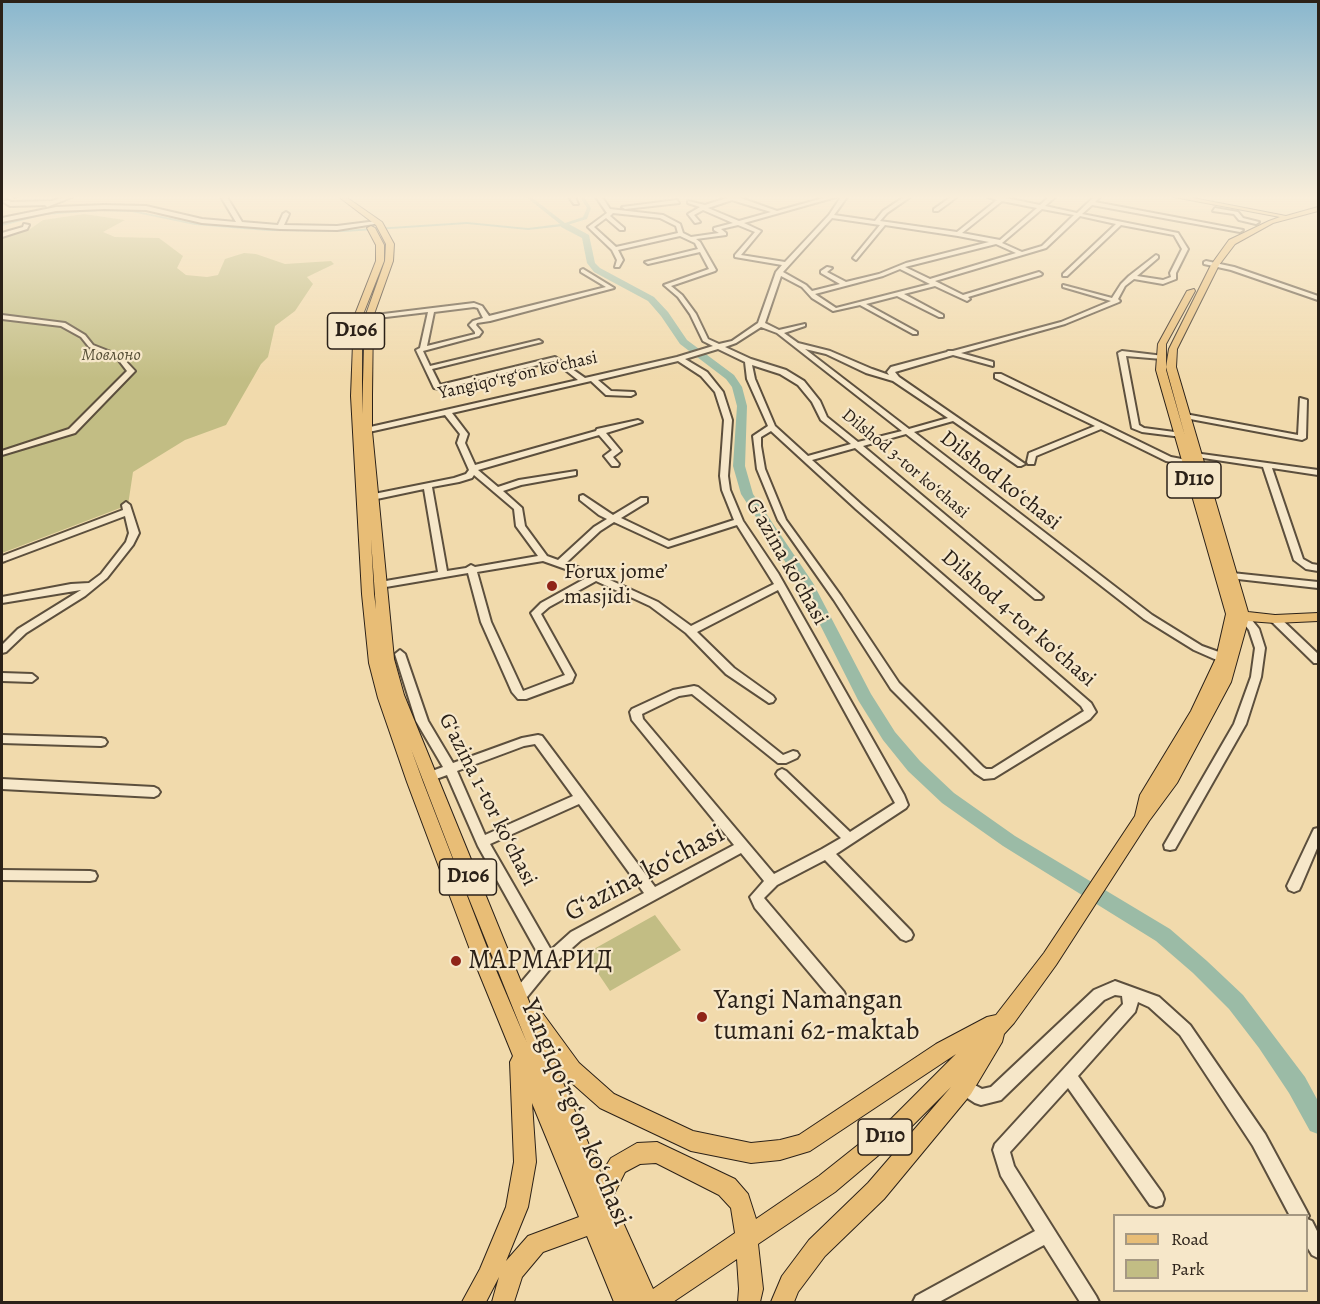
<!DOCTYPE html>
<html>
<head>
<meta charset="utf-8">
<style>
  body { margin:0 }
  #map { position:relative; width:1320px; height:1304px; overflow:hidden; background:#f1daac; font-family:Alegreya,serif }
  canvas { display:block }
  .frame { position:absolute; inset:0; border:3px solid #2b2118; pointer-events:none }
  .legend { position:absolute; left:1113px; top:1214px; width:195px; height:78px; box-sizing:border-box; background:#f6e7c9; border:2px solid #a59882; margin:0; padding:8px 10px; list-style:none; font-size:18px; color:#2b2118 }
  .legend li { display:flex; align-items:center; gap:12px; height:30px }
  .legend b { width:30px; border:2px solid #a59882 }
</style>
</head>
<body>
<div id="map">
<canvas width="1320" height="1304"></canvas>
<div class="frame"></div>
<ul class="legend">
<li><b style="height:8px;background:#e8bd76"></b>Road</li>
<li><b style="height:16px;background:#c2bd84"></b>Park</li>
</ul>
</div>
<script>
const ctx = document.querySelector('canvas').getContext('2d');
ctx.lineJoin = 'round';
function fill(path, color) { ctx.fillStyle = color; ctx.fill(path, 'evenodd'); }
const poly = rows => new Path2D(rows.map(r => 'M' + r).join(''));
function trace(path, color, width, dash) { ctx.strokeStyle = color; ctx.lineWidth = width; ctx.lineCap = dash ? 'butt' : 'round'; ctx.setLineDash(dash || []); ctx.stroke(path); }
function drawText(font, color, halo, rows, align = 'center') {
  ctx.font = font + ' Alegreya,serif'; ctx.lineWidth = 4.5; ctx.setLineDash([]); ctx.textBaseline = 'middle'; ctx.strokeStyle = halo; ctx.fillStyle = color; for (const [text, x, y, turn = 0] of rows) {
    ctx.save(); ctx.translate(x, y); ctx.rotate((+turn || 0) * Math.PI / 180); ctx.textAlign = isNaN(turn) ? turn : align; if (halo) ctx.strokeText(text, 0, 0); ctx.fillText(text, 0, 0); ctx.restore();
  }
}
fill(poly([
  [84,214,125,220,103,232,115,237,159,238,183,256,177,268,186,275,207,277,218,275,225,259,244,253,256,254,285,264,331,261,334,264,307,277,313,284,295,311,275,326,268,357,261,364,226,425,185,440,133,472,128,505,2,553,2,237,30,229,43,220],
  [655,915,681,950,610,991,585,954]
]), '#c2bd84');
fill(poly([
  [526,197,531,197,565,223,583,217,587,208,580,197,584,197,591,208,587,219,564,226,528,230,467,224,344,232,268,231,195,225,132,212,100,211,44,215,2,226,2,224,44,213,100,209,132,210,195,223,268,229,344,230,467,222,528,228,560,224,526,197]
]), '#9bbba6');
fill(poly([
  [561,223,567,223,589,235,595,263,600,268,654,297,668,312,687,340,734,375,742,387,747,406,745,466,753,494,813,583,871,694,895,732,920,761,954,793,1015,836,1170,929,1207,961,1243,995,1305,1077,1318,1101,1318,1134,1310,1131,1289,1093,1259,1048,1229,1009,1193,973,1156,941,1003,846,942,803,908,771,883,740,858,700,799,583,741,494,733,466,737,406,732,387,726,379,680,344,661,316,648,301,594,272,587,263,582,238,561,227,561,223]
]), '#9bbba6');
const minor = poly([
  [64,197,72,197,47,207,45,205,10,206,2,201,2,197,11,202,52,201,64,197],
  [221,197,227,197,242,222,278,225,283,214,286,212,289,214,284,225,337,226,377,221,380,223,337,230,280,229,202,223,146,210,104,209,56,211,2,222,2,218,56,207,104,205,146,206,202,219,236,222,221,197],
  [569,197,575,197,578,204,574,204,569,197],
  [596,197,602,197,610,209,663,215,680,224,683,233,691,237,719,233,714,230,714,228,733,223,703,210,694,215,700,222,695,223,688,214,700,207,688,203,688,201,705,205,730,197,738,197,777,211,827,197,836,197,744,223,761,231,741,255,785,262,829,215,841,197,847,197,834,215,875,221,883,211,904,197,910,197,887,213,880,221,957,232,997,200,988,197,1007,197,1006,198,1040,205,1049,197,1055,197,1045,206,1077,213,1094,197,1100,197,1095,202,1243,230,1240,232,1092,205,1082,214,1178,233,1188,249,1176,273,1176,279,1163,284,1134,279,1125,286,1118,299,1120,301,1119,302,1065,324,961,353,993,362,993,366,953,355,895,372,899,377,1025,464,1021,466,1018,466,953,421,914,432,1152,615,1202,646,1227,655,1228,658,1227,661,1219,661,1194,650,1144,619,906,434,863,446,1041,595,1043,597,1041,599,1035,599,855,448,812,460,862,505,1091,703,1096,712,1090,719,994,778,984,779,975,773,891,689,834,600,778,520,757,469,753,436,768,426,747,379,745,362,718,349,685,359,707,372,723,392,732,420,728,476,730,490,743,521,778,573,904,795,908,805,906,808,836,854,911,931,913,935,911,939,906,941,901,939,825,860,777,885,764,898,844,992,846,997,844,1002,839,1004,834,1002,755,908,750,897,764,881,741,853,581,940,554,964,523,1002,518,1004,513,1002,511,997,513,992,541,959,478,846,447,775,428,782,424,780,422,777,424,774,443,767,416,721,395,654,400,650,405,654,428,721,453,763,522,738,538,735,542,736,655,887,734,845,632,720,630,712,632,709,673,690,694,686,698,687,783,755,793,751,797,752,799,755,797,758,786,763,778,763,692,694,679,696,642,714,643,719,774,874,822,849,841,838,778,777,776,774,778,771,782,769,786,771,850,832,895,803,778,590,697,632,734,668,773,696,775,699,773,702,769,703,726,674,686,633,650,606,596,581,549,607,541,614,575,675,572,682,526,699,518,699,512,692,481,622,468,573,380,588,375,585,380,582,438,572,424,489,372,500,369,499,369,495,454,478,466,474,469,470,457,443,460,434,445,415,360,434,357,434,357,430,578,380,554,361,441,389,434,388,416,350,420,348,428,312,369,319,366,317,367,316,474,303,482,306,489,316,606,287,581,272,581,270,583,269,614,288,490,321,477,323,476,325,482,332,479,336,423,351,430,366,539,340,542,342,432,369,440,385,555,357,585,378,677,357,713,346,703,341,690,314,678,297,664,285,709,269,700,252,648,264,645,262,698,249,695,243,680,236,618,250,623,260,619,267,615,267,617,260,612,250,588,227,607,213,596,197],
  [732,200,771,212,739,221,708,208,732,200],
  [1002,201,1037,208,1000,240,962,233,1002,201],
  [1042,209,1074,215,1042,246,1022,252,1002,243,1042,209],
  [613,213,660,218,676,226,678,233,616,247,594,227,606,218,620,230,624,230,624,228,610,216,613,213],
  [1080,216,1116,224,1063,274,1063,276,1067,276,1121,225,1174,235,1182,249,1170,273,1171,277,1163,280,1137,276,1158,258,1158,256,1156,255,1129,276,1121,284,1112,298,1063,285,1063,287,1111,301,1061,322,953,351,948,351,947,352,891,367,887,372,889,375,872,369,830,351,798,343,784,333,805,326,805,324,779,330,765,323,781,276,802,287,812,298,833,311,860,305,913,334,917,334,917,332,866,304,897,296,939,317,943,317,943,315,904,294,935,286,967,301,970,299,968,297,1041,275,1042,274,1039,272,963,295,935,281,1046,248,1080,216],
  [832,218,880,225,853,258,856,260,885,225,958,236,989,242,906,263,879,274,846,282,827,272,832,268,827,267,821,271,821,273,840,284,812,291,806,285,783,272,832,218],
  [738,225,755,232,735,255,735,257,782,265,776,272,758,323,732,341,719,344,708,339,696,314,682,295,671,286,715,271,716,270,700,242,696,239,726,235,726,233,721,229,738,225],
  [996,244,1016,253,930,279,905,267,996,244],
  [900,269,930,284,836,308,815,294,883,276,900,269],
  [474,307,478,308,483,318,473,321,469,325,475,332,475,334,427,346,434,312,474,307],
  [761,327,777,333,902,431,858,442,827,417,820,401,804,381,786,370,751,359,725,347,736,343,761,327],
  [805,349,826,354,866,373,893,381,948,418,909,429,805,349],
  [678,361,701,376,715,392,724,420,720,476,722,490,734,520,669,541,621,518,647,502,647,498,641,498,613,515,583,495,580,496,580,500,599,515,607,519,594,527,558,560,547,556,525,526,522,508,503,491,521,485,576,475,576,471,519,480,498,487,478,470,599,435,612,450,604,456,612,466,618,466,619,464,613,457,621,451,606,433,642,422,638,420,597,429,596,431,475,465,465,443,468,434,452,413,591,381,606,395,631,396,635,394,634,392,611,391,598,380,678,361],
  [752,365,780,374,798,385,812,402,821,420,851,444,808,456,775,426,755,379,752,365],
  [771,431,856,509,1081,706,1084,711,992,769,986,769,983,767,899,683,841,596,786,520,765,469,761,446,761,437,771,431],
  [474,475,514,509,516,526,538,556,475,567,471,565,466,568,447,571,432,487,459,482,472,478,474,475],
  [614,522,668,547,737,525,774,584,691,626,658,602,599,575,566,563,600,531,614,522],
  [543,561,588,577,541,603,531,613,565,675,523,691,491,622,477,572,543,561],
  [535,744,573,796,485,835,457,771,524,746,535,744],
  [579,804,644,893,571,932,551,950,490,844,579,804],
  [951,197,957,197,938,211,934,211,934,209,951,197],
  [677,200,679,203,625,209,622,207,677,200],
  [1215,208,1238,212,1243,218,1259,222,1256,224,1239,220,1234,214,1213,211,1215,208],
  [24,224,29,225,27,229,2,237,2,233,23,227,24,224],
  [1206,261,1234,267,1318,296,1318,300,1231,270,1204,264,1204,262,1206,261],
  [2,315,65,323,85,335,93,345,121,356,135,371,75,433,2,455,2,451,69,429,127,371,117,358,89,347,81,337,61,326,2,319,2,315],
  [1122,351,1164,356,1164,358,1162,359,1126,356,1139,425,1144,428,1182,433,1182,437,1142,432,1132,428,1118,353,1122,351],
  [995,374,1001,374,1171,457,1192,461,1193,463,1189,465,1166,461,1101,429,1036,456,1034,464,1028,464,1027,462,1029,453,1095,426,995,378,995,374],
  [1300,398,1307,400,1306,438,1302,440,1185,418,1181,416,1185,414,1298,435,1300,398],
  [1187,452,1318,470,1318,475,1272,468,1303,559,1312,564,1318,565,1318,571,1306,569,1294,560,1263,467,1190,456,1186,454,1187,452],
  [126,502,130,505,139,533,133,545,107,578,85,596,26,633,6,652,2,653,2,645,18,629,81,590,2,603,2,597,71,584,89,583,101,574,126,542,129,533,125,516,5,561,2,562,2,556,123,510,122,505,126,502],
  [1232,573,1318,582,1318,588,1229,578,1227,576,1229,574,1232,573],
  [1243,613,1247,614,1259,629,1265,648,1261,677,1246,724,1175,849,1170,850,1165,849,1164,845,1234,724,1251,677,1255,648,1249,630,1238,616,1243,613],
  [1275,616,1279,617,1318,654,1318,663,1314,663,1271,621,1270,619,1271,617,1275,616],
  [2,673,32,674,37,678,32,682,2,681,2,673],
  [2,735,101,738,105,739,107,742,105,745,101,746,2,743,2,735],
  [2,779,154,787,158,789,160,792,158,795,154,797,2,789,2,779],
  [1318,828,1318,846,1301,886,1299,890,1294,892,1289,890,1287,886,1312,833,1314,829,1318,828],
  [2,870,90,871,95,872,97,876,95,880,90,881,2,880,2,870],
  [1115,981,1159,997,1190,1025,1265,1134,1306,1210,1309,1216,1307,1219,1312,1221,1318,1233,1318,1258,1312,1255,1306,1245,1306,1216,1290,1216,1253,1146,1180,1035,1149,1007,1138,1002,1135,1012,1078,1076,1162,1193,1164,1199,1162,1205,1156,1207,1150,1205,1068,1088,1010,1152,1014,1166,1096,1296,1099,1302,1080,1302,1044,1245,939,1302,913,1302,916,1296,1035,1231,1001,1176,993,1150,995,1144,1123,1004,1122,996,1115,995,1104,1000,1001,1100,981,1105,975,1103,958,1092,956,1087,958,1082,964,1079,982,1089,991,1087,1094,990,1115,981]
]);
const major = poly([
  [339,197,346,197,382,222,394,244,393,261,373,317,372,395,372,431,394,659,404,695,530,1004,538,1007,579,1063,614,1094,693,1131,751,1143,780,1140,799,1135,936,1044,987,1017,996,1015,1044,953,1135,816,1140,795,1191,711,1216,658,1226,614,1156,370,1158,344,1187,291,1194,289,1195,291,1166,344,1166,370,1185,436,1166,367,1169,349,1211,265,1229,240,1269,221,1280,217,1174,197,1188,197,1286,216,1318,207,1318,211,1273,223,1235,244,1219,265,1177,349,1176,367,1248,612,1275,615,1318,613,1318,621,1275,623,1248,621,1231,682,1177,783,1149,821,1056,965,1014,1023,1004,1034,1002,1042,971,1094,884,1199,825,1256,798,1292,794,1302,771,1302,782,1276,809,1240,868,1183,951,1087,906,1132,835,1192,758,1244,763,1289,760,1302,738,1302,739,1289,737,1259,673,1302,614,1302,587,1236,543,1252,522,1277,514,1302,492,1302,499,1277,486,1302,462,1302,480,1269,506,1207,514,1162,510,1062,513,1056,475,963,407,782,378,698,369,663,362,594,351,396,354,317,376,261,376,245,367,228,371,226,375,228,384,245,384,261,362,317,362,414,365,317,385,261,386,244,376,225,339,197],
  [371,539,376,609,374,594,371,539],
  [411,749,456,866,527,1043,493,963,423,782,411,749],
  [956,1054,892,1118,819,1176,756,1219,748,1194,735,1179,657,1142,637,1143,611,1158,601,1174,554,1061,565,1077,600,1108,691,1151,751,1163,780,1160,810,1151,956,1054],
  [532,1103,579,1217,528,1236,506,1261,528,1207,536,1162,532,1103],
  [656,1163,719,1195,731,1208,735,1233,653,1289,612,1198,625,1172,640,1164,656,1163]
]);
trace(minor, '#5c4f3d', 4);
trace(major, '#2b2118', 2);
fill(minor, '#f6e7c9');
fill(major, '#e8bd76');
trace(poly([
  [2,201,19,197]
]), '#2b2118', 1.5, [6, 6]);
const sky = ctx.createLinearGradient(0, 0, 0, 379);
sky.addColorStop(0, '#89b7ce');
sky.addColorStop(0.52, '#f9eeda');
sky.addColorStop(1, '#f9eeda00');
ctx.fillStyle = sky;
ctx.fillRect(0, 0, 1320, 379);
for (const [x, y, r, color] of [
  [552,586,6,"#8f2418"],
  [456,961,6,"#8f2418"],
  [702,1017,6,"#8f2418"]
]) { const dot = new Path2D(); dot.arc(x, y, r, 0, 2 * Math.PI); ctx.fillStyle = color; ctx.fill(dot); trace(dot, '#f6e7c9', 2); }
drawText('italic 18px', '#585038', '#f6e7c9', [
  ["Мовлоно",111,356]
]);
drawText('18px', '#2b2118', '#f6e7c9', [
  ["Yangiqoʻrgʻon koʻchasi",518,376,-13],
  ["Dilshod 3-tor koʻchasi",905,464,40]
]);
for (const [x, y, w] of [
  [356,331,57],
  [1194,480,54],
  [468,877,57],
  [885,1137,54]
]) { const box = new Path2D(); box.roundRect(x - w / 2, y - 18, w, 36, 4.5); ctx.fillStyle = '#f6e7c9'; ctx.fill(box); trace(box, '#2b2118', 1.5); }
drawText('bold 21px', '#2b2118', null, [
  ["D106",356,331],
  ["D110",1194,480],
  ["D106",468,877],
  ["D110",885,1137]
]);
drawText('22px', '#2b2118', '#f6e7c9', [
  ["Dilshod koʻchasi",1000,481,38],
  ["G'azina ko'chasi",786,562,60],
  ["Dilshod 4-tor koʻchasi",1018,619,41],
  ["Gʻazina 1-tor koʻchasi",487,800,63]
]);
drawText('22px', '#2b2118', '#f6e7c9', [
  ["Forux jome’",564,573],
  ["masjidi",564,598]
], 'left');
drawText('27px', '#2b2118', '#f6e7c9', [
  ["Gʻazina koʻchasi",645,874,-28],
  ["Yangiqoʻrgʻon koʻchasi",575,1113,67]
]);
drawText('27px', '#2b2118', '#f6e7c9', [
  ["МАРМАРИД",468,961],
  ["Yangi Namangan",714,1001],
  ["tumani 62-maktab",714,1032]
], 'left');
</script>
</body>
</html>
